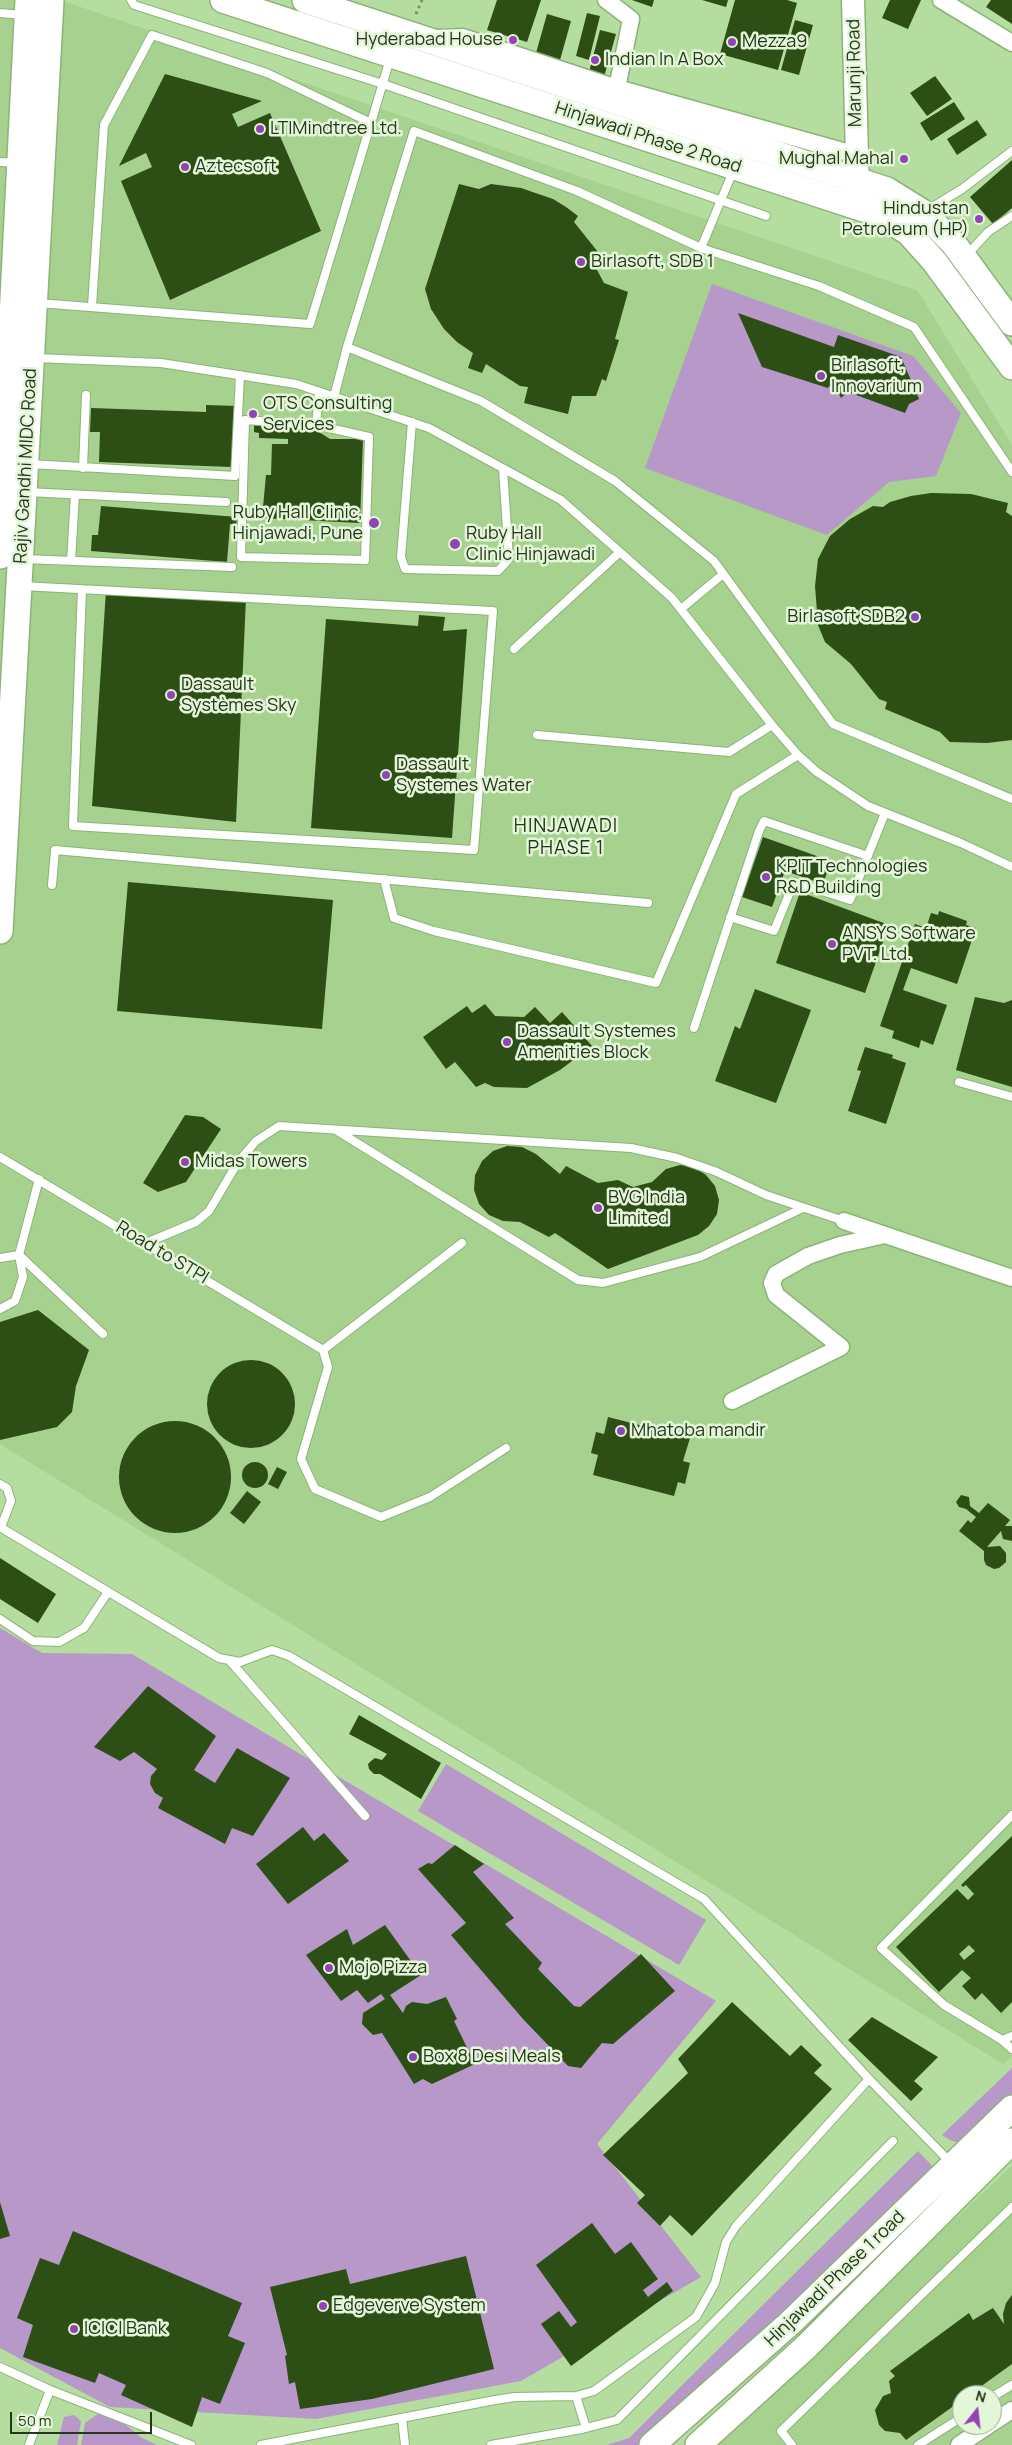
<!DOCTYPE html>
<html>
<head>
<meta charset="utf-8">
<style>
  body { margin:0 }
  #map { position:relative; width:1012px; height:2445px; overflow:hidden; background:#b5dd9f; font-family:Manrope,sans-serif }
  canvas { display:block }
  .north { position:absolute; left:952px; top:2385px; width:50px; height:50px; box-sizing:border-box; background:#e3f7d8; border:1px solid #97a98d; border-radius:50%; rotate:16deg; font-size:14px; font-weight:700; line-height:20px; text-align:center; color:#26351d }
  .north::after { content:''; display:block; margin:auto; width:18px; height:22px; background:#9344b4; clip-path:polygon(50% 0,100% 100%,50% 72%,0 100%) }
  .scale { position:absolute; left:10px; top:2412px; width:142px; height:22px; box-sizing:border-box; border:2px solid #26351d; border-top:0; padding-left:6px; font-size:15px; line-height:18px; white-space:nowrap; color:#26351d; -webkit-text-stroke:4px #e3f7d8; paint-order:stroke }
</style>
</head>
<body>
<div id="map">
<canvas width="1012" height="2445"></canvas>
<div class="north">N</div>
<div class="scale">50 m</div>
</div>
<script>
const ctx = document.querySelector('canvas').getContext('2d');
ctx.lineJoin = 'round';
function fill(path, color) { ctx.fillStyle = color; ctx.fill(path, 'evenodd'); }
const poly = rows => new Path2D(rows.map(r => 'M' + r).join(''));
function trace(path, color, width, dash) { ctx.strokeStyle = color; ctx.lineWidth = width; ctx.lineCap = dash ? 'butt' : 'round'; ctx.setLineDash(dash || []); ctx.stroke(path); }
function drawText(font, color, halo, rows, align = 'center') {
  ctx.font = font + ' Manrope,sans-serif'; ctx.lineWidth = 5; ctx.setLineDash([]); ctx.textBaseline = 'middle'; ctx.strokeStyle = halo; ctx.fillStyle = color; for (const [text, x, y, turn = 0] of rows) {
    ctx.save(); ctx.translate(x, y); ctx.rotate((+turn || 0) * Math.PI / 180); ctx.textAlign = isNaN(turn) ? turn : align; if (halo) ctx.strokeText(text, 0, 0); ctx.fillText(text, 0, 0); ctx.restore();
  }
}
fill(poly([
  [0,0,60,0,918,291,1012,445,1012,2056,1003,2064,0,1444],
  [1012,2166,1012,2445,713,2445,767,2394],
  [962,2395,992,2395,992,2425,962,2425]
]), '#a6d18e');
fill(poly([
  [712,284,913,356,961,413,936,476,889,482,827,535,645,468],
  [0,1628,42,1653,132,1654,716,2001,597,2144,701,2277,521,2381,316,2419,110,2407,0,2348],
  [446,1764,706,1920,679,1965,418,1811],
  [1012,2068,1012,2100,966,2144,952,2141,942,2135],
  [918,2151,936,2170,641,2445,607,2445,629,2438],
  [99,2413,116,2417,142,2438,157,2445,81,2445,85,2423],
  [74,2415,81,2421,77,2445,57,2445,64,2417]
]), '#b897c9');
fill(poly([
  [497,0,541,0,527,42,487,30],
  [632,0,654,0,652,7],
  [702,0,728,0,726,7],
  [735,0,787,0,797,3,778,70,720,54],
  [890,0,921,0,908,29,882,18],
  [991,0,1012,0,1012,24,986,7],
  [587,13,600,16,589,60,576,56],
  [547,14,571,21,560,60,536,53],
  [795,20,813,25,799,75,781,70],
  [600,30,616,34,604,77,589,72],
  [165,74,262,101,232,114,238,127,270,113,321,231,170,300,121,181,152,167,146,153,119,166],
  [935,76,952,99,927,116,910,93],
  [954,102,965,119,931,141,920,123],
  [977,120,987,135,957,155,947,139],
  [1012,160,1012,208,993,224,970,197],
  [459,184,479,189,491,184,521,188,553,199,566,207,578,216,574,222,610,267,596,268,604,283,628,292,615,339,619,340,606,381,602,379,596,396,572,396,568,414,524,403,528,387,520,386,486,364,482,373,468,368,473,353,457,342,444,329,431,309,425,289],
  [738,313,834,347,838,335,901,357,919,399,909,404,905,413,848,392,841,398,836,388,829,386,828,388,762,367],
  [206,405,237,406,235,448,232,448,232,467,99,462,100,432,90,432,91,408,206,412],
  [254,425,311,427,330,439,363,439,360,523,262,518,266,475,271,475,272,444,288,444,288,439,259,438,259,433,254,432],
  [931,493,971,494,1008,503,1006,512,1012,516,1012,740,987,743,950,742,940,732,885,709,887,702,879,699,851,664,825,642,818,625,815,586,818,559,830,536,850,519,873,506,883,507,890,502,911,496],
  [101,506,237,517,236,525,230,524,227,562,91,551,92,535,98,535],
  [106,590,246,598,236,822,92,806],
  [419,615,445,617,443,631,467,629,452,838,311,828,326,619,418,626],
  [763,837,831,861,823,884,785,871,772,907,742,897],
  [128,882,333,900,322,1029,117,1011],
  [800,892,889,925,865,993,776,963],
  [939,911,967,921,966,925,976,928,957,984,911,968,903,990,947,1005,933,1045,921,1040,919,1048,892,1038,894,1031,880,1026,915,924,926,928,931,913,938,915],
  [755,989,811,1010,776,1103,715,1081,735,1026,740,1029],
  [975,997,1004,1003,1012,1000,1012,1087,956,1070],
  [485,1004,495,1016,524,1017,535,1007,550,1023,562,1012,592,1046,560,1070,527,1088,494,1087,485,1083,476,1087,455,1062,446,1069,423,1037,467,1006,472,1013],
  [865,1047,893,1055,892,1058,906,1063,886,1124,848,1111,861,1071,857,1070],
  [185,1115,203,1117,221,1129,186,1182,158,1192,143,1183],
  [507,1146,522,1147,536,1154,560,1174,566,1166,598,1183,618,1180,633,1187,652,1182,666,1169,680,1165,694,1167,706,1175,715,1186,719,1200,717,1214,709,1226,698,1235,608,1269,555,1233,549,1237,520,1222,503,1221,489,1215,479,1204,474,1190,475,1175,482,1161,493,1151],
  [38,1310,89,1350,76,1386,72,1412,57,1427,0,1440,0,1322],
  '207 1404a44 44 0 1 1 88 0a44 44 0 1 1-88 0Z',
  [608,1417,690,1438,683,1461,690,1463,685,1484,678,1482,674,1496,593,1475,598,1455,591,1453,596,1432,604,1434],
  '119 1477a56 56 0 1 1 112 0a56 56 0 1 1-112 0Z',
  '242 1475a13 13 0 1 1 26 0a13 13 0 1 1-26 0Z',
  [277,1467,287,1472,278,1489,268,1484],
  [247,1491,261,1502,244,1524,230,1513],
  [961,1495,969,1497,970,1506,979,1513,988,1503,1010,1520,1005,1526,1012,1526,1012,1541,1003,1539,1001,1531,987,1547,1000,1546,1006,1553,1006,1562,999,1568,994,1569,986,1565,984,1560,984,1551,959,1531,968,1520,971,1523,976,1517,966,1509,959,1507,956,1502],
  [0,1558,56,1594,38,1623,0,1599],
  [148,1686,216,1736,194,1770,215,1783,237,1748,290,1778,253,1836,232,1828,225,1844,158,1808,163,1798,155,1793,150,1784,151,1776,157,1769,134,1752,120,1761,94,1747],
  [359,1715,441,1763,421,1799,380,1774,374,1774,369,1769,368,1764,371,1761,375,1758,382,1760,387,1754,349,1734],
  [303,1827,314,1841,324,1833,349,1861,288,1904,256,1864],
  [1012,1836,1012,2002,1001,2013,982,1993,975,2000,962,1986,971,1978,962,1970,939,1992,896,1947,957,1889,968,1900,974,1894,966,1885,963,1887,961,1885],
  [969,1945,975,1951,964,1960,959,1954],
  [455,1845,484,1864,473,1872,514,1918,505,1924,542,1963,538,1969,574,2006,580,2007,641,1954,675,1991,613,2044,602,2043,581,2068,568,2066,523,2019,451,1935,466,1923,418,1869,428,1863,432,1864],
  [385,1925,421,1975,390,1995,403,2013,406,2006,412,2002,427,2004,446,1997,457,2019,454,2021,475,2064,432,2084,423,2079,414,2084,382,2033,373,2035,362,2024,363,2013,385,1999,381,1994,368,2003,357,1990,341,2001,306,1955,347,1929,353,1945],
  [732,2002,790,2056,801,2045,822,2065,814,2073,832,2089,692,2236,670,2215,660,2226,637,2203,645,2195,603,2155,688,2073,678,2059],
  [872,2017,938,2057,914,2081,923,2089,911,2101,848,2040],
  [0,2202,10,2236,0,2239],
  [592,2223,615,2254,631,2242,658,2279,643,2290,648,2297,667,2282,673,2291,571,2366,541,2324,559,2311,571,2327,577,2322,536,2265],
  [73,2231,242,2303,228,2336,245,2343,220,2404,202,2397,192,2427,121,2395,126,2385,99,2373,95,2383,23,2357,33,2325,17,2318,40,2258,59,2265],
  [466,2256,494,2369,372,2399,300,2409,295,2382,289,2384,285,2356,287,2355,270,2287,346,2269,350,2284],
  [1012,2295,1012,2364,969,2395,962,2395,962,2400,906,2440,900,2433,885,2431,879,2425,875,2410,883,2396,891,2393,889,2381,895,2376,890,2371,969,2313,973,2320,993,2308,1004,2324,1003,2314,1006,2303]
]), '#2d4e15');
const lane = poly([
  [131,0,134,5,383,84,766,216],
  [0,13,23,15],
  [371,123,390,59],
  [0,162,18,163],
  [926,211,962,189,1012,151],
  [701,248,819,286,914,327,1012,472],
  [967,255,988,232,1012,216],
  [38,303,310,324,371,123,267,73,152,35,104,125,92,306],
  [347,347,481,401,615,481,714,561,833,724,1012,799],
  [35,358,161,363,296,384,429,428,561,500,672,598,772,725,798,755,817,772,868,806,961,843,1012,867],
  [334,397,347,347,414,131,577,191,701,248,734,169],
  [412,422,401,557,405,569,498,571,509,559,503,469],
  [316,425,245,420,241,557,365,560,369,437,316,425,319,392],
  [30,464,235,476,240,375],
  [83,468,86,395],
  [27,492,226,502],
  [23,559,232,567],
  [71,561,75,495],
  [22,586,493,611,474,850,73,826,82,589],
  [681,609,723,574],
  [514,649,620,552],
  [537,735,729,752,772,725],
  [384,879,394,918,434,931,656,983,736,794,798,755],
  [52,885,55,850,648,903],
  [730,917,774,931,794,882,850,900,885,813],
  [694,1028,759,831,764,821,868,856],
  [959,1082,1012,1097],
  [336,1130,578,1280,603,1283,700,1257,803,1208],
  [0,1157,323,1350],
  [39,1179,19,1255,103,1334],
  [146,1243,196,1222,209,1211,238,1162,256,1141,279,1126,631,1148,677,1158,717,1172,766,1195,844,1221],
  [0,1258,19,1255,23,1277,15,1301,0,1309],
  [323,1350,328,1367,301,1459,315,1489,381,1517,430,1497,506,1448],
  [323,1350,462,1243],
  [0,1484,7,1488,11,1501,1,1527],
  [0,1527,219,1658,240,1662,272,1650,289,1656,704,1899,869,2079,950,2162],
  [0,1619,33,1641,59,1642,84,1628,108,1592],
  [230,1661,365,1816],
  [1012,1815,881,1948,944,2005,1002,2040,1012,2049],
  [1002,2040,1012,2036],
  [0,2367,50,2390,191,2445],
  [576,2396,586,2428],
  [992,2397,1012,2385],
  [402,2418,405,2445],
  [29,2445,50,2390],
  [261,2445,495,2400,515,2397,576,2396,594,2391,696,2317,715,2283,726,2242,736,2226,869,2079],
  [491,2445,582,2429,617,2420,893,2141],
  [792,2445,781,2431,1012,2207],
  [918,2445,962,2417]
]);
const street = poly([
  [606,0,631,19,617,88],
  [941,0,1012,43],
  [439,38,463,37,617,88,857,155],
  [844,1221,1012,1278],
  [732,1401,841,1347,776,1295,772,1283,776,1274,808,1256,840,1245,885,1235],
  [992,2423,1012,2410],
  [959,2445,989,2425]
]);
const secondary = poly([
  [853,0,858,196]
]);
const primary = poly([
  [223,0,876,213,908,232,934,261,1012,367],
  [305,0,887,190,924,213,954,244,1012,323],
  [0,556,28,0],
  [0,931,51,0],
  [652,2445,790,2323,1012,2108],
  [698,2445,807,2346,1012,2141]
]);
trace(lane, '#8db378', 10);
trace(street, '#8db378', 19);
trace(secondary, '#8db378', 25);
trace(primary, '#8db378', 28);
trace(poly([
  [416,14,422,0]
]), '#759265', 3, [2.5, 4]);
trace(lane, '#fff', 8);
trace(street, '#fff', 16);
trace(secondary, '#fff', 22);
trace(primary, '#fff', 25);
for (const [x, y, r, color] of [
  [513,40,5,"#9344b4"],
  [732,42,5,"#9344b4"],
  [595,60,5,"#9344b4"],
  [260,129,5,"#9344b4"],
  [904,159,5,"#9344b4"],
  [185,167,5,"#9344b4"],
  [979,219,5,"#9344b4"],
  [581,262,5,"#9344b4"],
  [821,376,5,"#9344b4"],
  [253,414,5,"#9344b4"],
  [374,523,6,"#9344b4"],
  [455,544,6,"#9344b4"],
  [915,617,5,"#9344b4"],
  [171,695,5,"#9344b4"],
  [386,775,5,"#9344b4"],
  [766,877,5,"#9344b4"],
  [832,944,5,"#9344b4"],
  [507,1042,5,"#9344b4"],
  [185,1162,5,"#9344b4"],
  [598,1208,5,"#9344b4"],
  [621,1431,5,"#9344b4"],
  [329,1968,5,"#9344b4"],
  [413,2057,5,"#9344b4"],
  [323,2306,5,"#9344b4"],
  [74,2329,5,"#9344b4"]
]) { const dot = new Path2D(); dot.arc(x, y, r, 0, 2 * Math.PI); ctx.fillStyle = color; ctx.fill(dot); trace(dot, '#e3f7d8', 2); }
drawText('18px', '#26351d', '#e3f7d8', [
  ["Hyderabad House",503,40,"right"],
  ["Mezza9",742,42],
  ["Indian In A Box",605,60],
  ["LTIMindtree Ltd.",270,129],
  ["Mughal Mahal",894,159,"right"],
  ["Aztecsoft",195,167],
  ["Hindustan",969,209,"right"],
  ["Petroleum (HP)",969,230,"right"],
  ["Birlasoft, SDB 1",591,262],
  ["Birlasoft,",831,366],
  ["Innovarium",831,387],
  ["OTS Consulting",263,404],
  ["Services",263,425],
  ["Ruby Hall Clinic,",363,513,"right"],
  ["Hinjawadi, Pune",363,534,"right"],
  ["Ruby Hall",466,534],
  ["Clinic Hinjawadi",466,555],
  ["Birlasoft SDB2",905,617,"right"],
  ["Dassault",181,685],
  ["Systèmes Sky",181,706],
  ["Dassault",396,765],
  ["Systemes Water",396,786],
  ["KPIT Technologies",776,867],
  ["R&D Building",776,888],
  ["ANSYS Software",842,934],
  ["PVT. Ltd.",842,955],
  ["Dassault Systemes",517,1032],
  ["Amenities Block",517,1053],
  ["Midas Towers",195,1162],
  ["BVG India",608,1198],
  ["Limited",608,1219],
  ["Mhatoba mandir",631,1431],
  ["Mojo Pizza",339,1968],
  ["Box 8 Desi Meals",423,2057],
  ["Edgeverve System",333,2306],
  ["ICICI Bank",84,2329]
], 'left');
drawText('18px', '#26351d', '#e3f7d8', [
  ["Marunji Road",855,73,-91],
  ["Hinjawadi Phase 2 Road",648,138,18],
  ["Rajiv Gandhi MIDC Road",26,466,-87],
  ["Road to STPI",162,1253,31],
  ["Hinjawadi Phase 1 road",835,2279,-44]
]);
ctx.letterSpacing = '1px';
drawText('19px', '#26351d', '#e3f7d8', [
  ["HINJAWADI",566,827],
  ["PHASE 1",566,849]
]);
ctx.letterSpacing = '0px';
</script>
</body>
</html>
